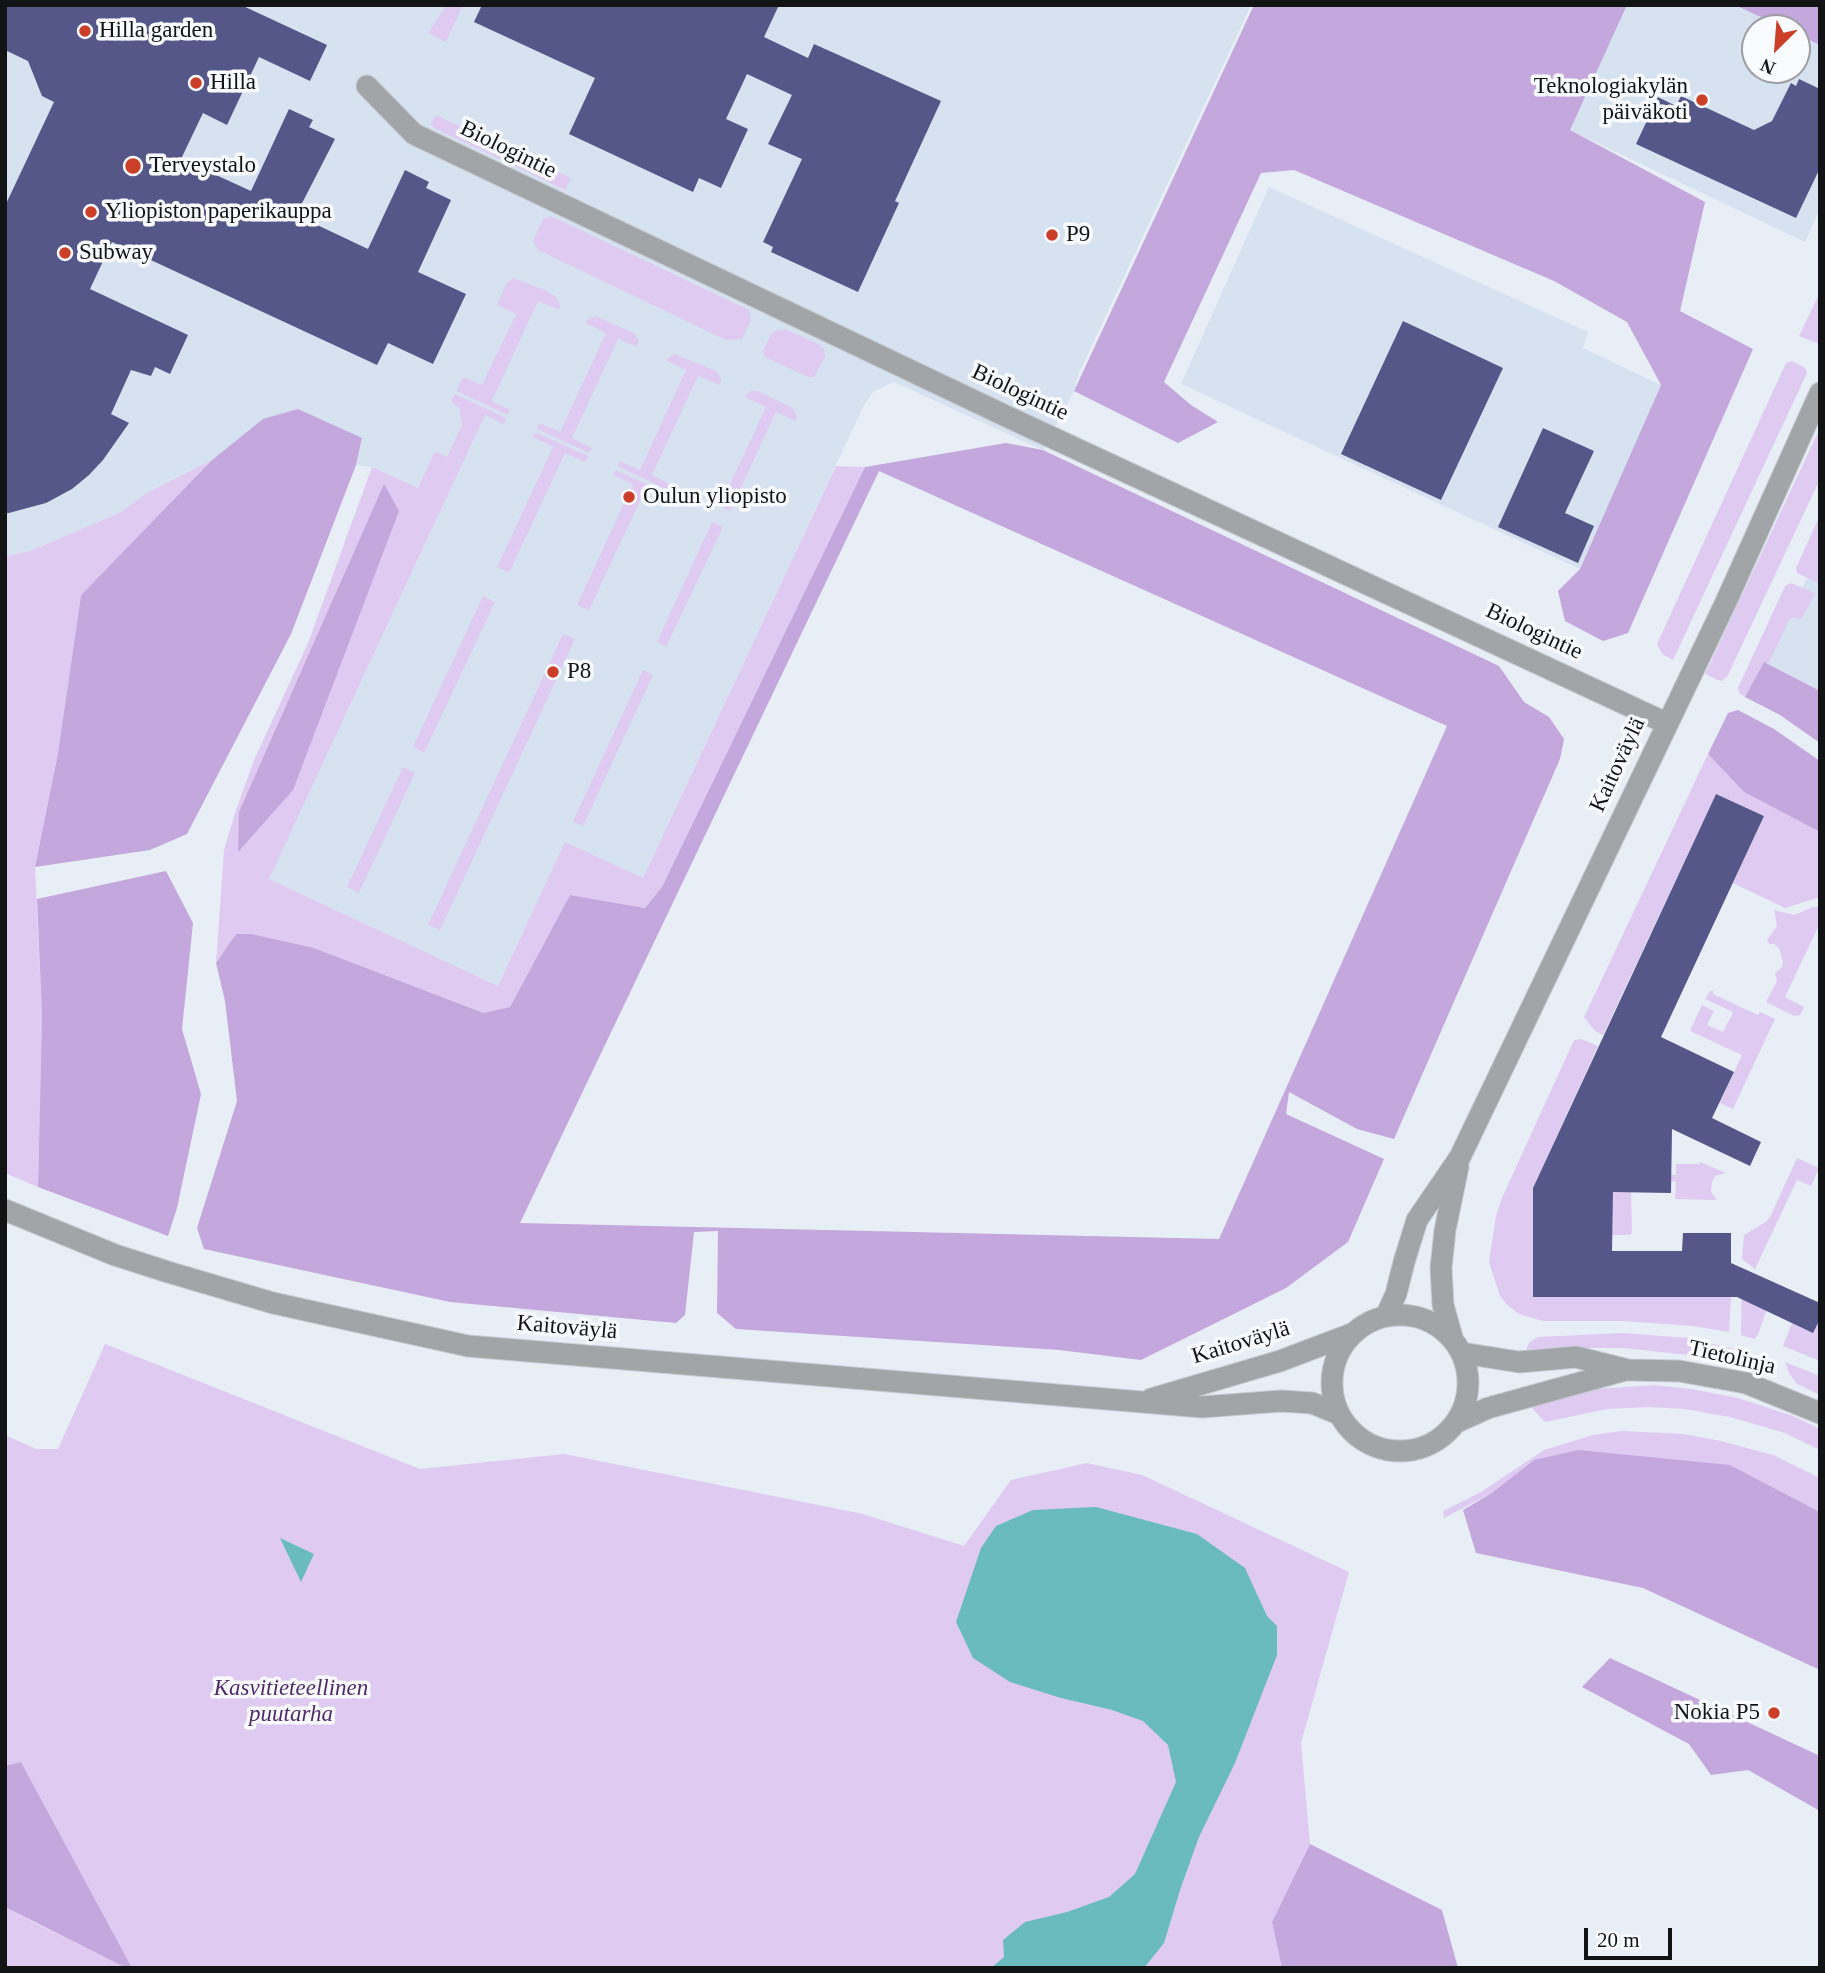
<!DOCTYPE html>
<html>
<head>
<meta charset="utf-8">
<style>
  body { margin:0 }
  #map { position:relative; width:1825px; height:1973px; overflow:hidden; background:#e8eef6; font-family:Georgia,serif }
  canvas { display:block }
  .frame { position:absolute; inset:0; border:7px solid #111315; pointer-events:none }
  .north { position:absolute; left:1741px; top:14px; width:70px; height:70px; box-sizing:border-box; background:#f9fbfe; border:2px solid #9c9ea1; border-radius:50%; rotate:205deg; font-size:19px; font-weight:700; line-height:28px; text-align:center; color:#111315 }
  .north::after { content:''; display:block; margin:auto; width:24px; height:32px; background:#cb3f29; clip-path:polygon(50% 0,100% 100%,50% 72%,0 100%) }
  .scale { position:absolute; left:1584px; top:1928px; width:88px; height:32px; box-sizing:border-box; border:4px solid #111315; border-top:0; padding-left:9px; font-size:21px; line-height:24px; white-space:nowrap; color:#111315; -webkit-text-stroke:5px #f9fbfe; paint-order:stroke }
</style>
</head>
<body>
<div id="map">
<canvas width="1825" height="1973"></canvas>
<div class="frame"></div>
<div class="north">N</div>
<div class="scale">20 m</div>
</div>
<script>
const ctx = document.querySelector('canvas').getContext('2d');
ctx.lineJoin = 'round';
function fill(path, color) { ctx.fillStyle = color; ctx.fill(path, 'evenodd'); }
const poly = rows => new Path2D(rows.map(r => 'M' + r).join(''));
function trace(path, color, width, dash) { ctx.strokeStyle = color; ctx.lineWidth = width; ctx.lineCap = dash ? 'butt' : 'round'; ctx.setLineDash(dash || []); ctx.stroke(path); }
function drawText(font, color, halo, rows, align = 'center') {
  ctx.font = font + ' Georgia,serif'; ctx.lineWidth = 7; ctx.setLineDash([]); ctx.textBaseline = 'middle'; ctx.strokeStyle = halo; ctx.fillStyle = color; for (const [text, x, y, turn = 0] of rows) {
    ctx.save(); ctx.translate(x, y); ctx.rotate((+turn || 0) * Math.PI / 180); ctx.textAlign = isNaN(turn) ? turn : align; if (halo) ctx.strokeText(text, 0, 0); ctx.fillText(text, 0, 0); ctx.restore();
  }
}
fill(poly([
  [5,5,1251,5,1078,375,1074,391,1043,450,894,382,874,391,864,405,643,879,565,843,498,986,268,879,445,501,372,467,356,465,362,438,263,420,212,460,145,494,121,512,30,551,5,556],
  [1627,5,1735,5,1784,28,1755,28,1755,70,1797,70,1797,34,1820,45,1820,209,1805,242,1570,130],
  [1269,187,1588,332,1583,348,1661,385,1580,569,1181,384],
  [1820,553,1820,691,1764,662]
]), '#d7e2f0');
fill(poly([
  [442,5,463,5,446,42,428,33,445,7],
  [435,116,438,116,571,178,565,190,434,128,431,123],
  [551,216,749,310,751,320,742,339,726,340,538,250,533,241,543,219],
  [513,278,547,291,556,297,560,305,559,310,538,301,492,401,510,410,508,415,456,391,463,377,482,385,516,314,497,305,506,284],
  [1820,292,1820,343,1819,344,1799,336],
  [595,316,634,333,639,341,637,347,618,339,572,438,592,448,589,453,537,429,539,423,560,432,606,333,585,323,591,317],
  [785,329,818,344,824,349,825,357,814,377,808,377,765,357,763,351,772,332],
  [674,354,716,371,721,379,720,385,698,376,652,475,672,485,670,491,617,466,620,461,640,470,686,370,666,360],
  [1792,361,1805,368,1807,373,1673,660,1662,654,1657,644,1786,363],
  [750,391,758,391,793,408,797,417,796,421,776,412,730,511,720,506,766,407,745,397],
  [455,394,506,418,504,424,485,415,269,879,498,986,565,842,643,878,836,466,865,467,662,887,645,908,570,895,510,1007,485,1013,314,948,236,934,216,963,224,850,236,810,254,760,308,643,372,467,418,488,435,451,447,457,462,425,460,409,451,401],
  [1820,428,1820,479,1728,675,1722,681,1715,679,1705,674],
  [535,432,588,456,585,462,565,453,509,573,497,567,553,447,533,437],
  [212,460,81,595,58,753,35,867,42,1015,38,1187,5,1173,5,556,30,551,121,512,145,494],
  [616,470,668,494,666,499,645,490,589,610,577,605,633,484,613,475],
  [1820,515,1820,584,1797,573,1796,568],
  [712,522,723,527,666,647,657,642],
  [1791,583,1815,593,1801,620,1795,617,1789,620,1769,663,1764,663,1745,697,1739,693,1738,688,1785,586],
  [483,596,495,602,424,753,413,747],
  [563,634,575,639,440,930,428,925],
  [643,670,653,675,583,826,573,821],
  [1708,754,1744,792,1820,832,1820,897,1785,908,1733,883,1764,816,1716,794,1603,1035,1595,1031,1584,1017],
  [403,767,415,773,359,893,347,887],
  [1813,907,1820,907,1820,923,1785,997,1804,1007,1800,1015,1794,1016,1766,1002,1777,981,1775,973,1782,967,1783,962,1779,948,1774,944,1769,944,1767,940,1777,926,1774,910,1794,915],
  [1710,991,1714,991,1713,994,1758,1015,1760,1012,1775,1019,1733,1109,1720,1103,1742,1055,1690,1031,1702,1005,1714,1011,1707,1025,1723,1032,1733,1012,1705,999],
  [1581,1039,1598,1046,1533,1188,1533,1297,1731,1297,1729,1332,1693,1326,1623,1321,1543,1321,1519,1314,1507,1305,1500,1296,1489,1262,1496,1216,1502,1198,1574,1040],
  [1797,1158,1819,1168,1811,1186,1797,1180,1755,1269,1742,1259,1744,1235,1767,1221,1771,1215],
  [1700,1162,1726,1173,1715,1176,1712,1182,1711,1192,1717,1200,1675,1199,1676,1182,1671,1181,1671,1175,1676,1175,1676,1164,1699,1164],
  [1613,1188,1631,1190,1632,1233,1630,1235,1612,1235],
  [1742,1278,1762,1308,1766,1311,1758,1335,1754,1339,1741,1335],
  [1820,1319,1820,1361,1783,1346,1792,1323,1813,1333],
  [1622,1333,1689,1338,1746,1352,1742,1357,1726,1363,1688,1355,1623,1348,1578,1348,1527,1352,1527,1347,1530,1342,1538,1337],
  [105,1344,420,1469,564,1454,863,1514,964,1546,1011,1480,1087,1463,1142,1475,1349,1572,1301,1743,1310,1844,1272,1922,1282,1968,132,1968,21,1762,5,1766,5,1435,36,1449,58,1449],
  [1785,1362,1820,1376,1820,1395,1797,1384,1789,1373],
  [1654,1385,1691,1389,1738,1398,1793,1416,1820,1429,1820,1450,1785,1433,1730,1417,1685,1409,1649,1407,1607,1409,1545,1422,1530,1406,1582,1390],
  [1622,1431,1684,1434,1721,1441,1773,1455,1820,1478,1820,1512,1730,1465,1492,1493,1444,1518,1443,1511,1481,1492,1544,1450,1593,1435],
  [5,1907,33,1922,126,1968,5,1968]
]), '#dfcbf1');
fill(poly([
  [1254,5,1627,5,1570,130,1705,202,1680,311,1753,349,1628,633,1603,641,1565,621,1558,591,1580,569,1661,385,1627,322,1554,281,1294,170,1261,173,1164,382,1191,405,1218,422,1178,443,1074,391],
  [1735,5,1820,5,1820,45,1797,34,1797,28,1784,28],
  [298,409,362,438,356,465,291,634,187,834,150,850,35,867,58,753,81,595,212,460,263,419],
  [1006,443,1043,450,1499,666,1524,702,1549,717,1564,739,1560,759,1394,1139,1357,1129,1289,1092,1286,1114,1384,1159,1348,1242,1286,1288,1141,1360,1059,1350,736,1329,717,1313,718,1231,694,1232,685,1315,676,1323,450,1302,204,1249,197,1228,237,1101,225,1001,216,963,236,934,251,934,314,948,484,1013,510,1007,570,895,645,908,662,887,865,467],
  [879,471,1447,726,1219,1239,520,1223],
  [384,484,399,511,293,790,238,852,239,812],
  [1764,662,1820,691,1820,743,1780,715,1745,697],
  [1738,710,1774,729,1820,761,1820,832,1744,792,1708,754,1728,713],
  [166,871,193,923,182,1029,201,1094,177,1208,168,1236,38,1187,42,1015,37,899],
  [1578,1450,1730,1465,1820,1512,1820,1670,1643,1588,1476,1553,1463,1510,1492,1493,1534,1460],
  [1610,1658,1820,1756,1820,1811,1748,1770,1711,1775,1689,1744,1582,1687],
  [21,1762,132,1968,126,1968,5,1907,5,1766],
  [1310,1844,1442,1910,1458,1968,1282,1968,1272,1922]
]), '#c4a7dc');
fill(poly([
  [1096,1507,1197,1534,1245,1568,1267,1616,1277,1626,1277,1655,1235,1763,1199,1837,1180,1890,1164,1943,1144,1968,991,1968,1004,1957,1003,1940,1025,1922,1067,1912,1109,1897,1135,1874,1176,1782,1168,1745,1143,1721,1112,1710,1061,1698,1010,1682,973,1658,956,1622,981,1548,996,1526,1033,1510],
  [280,1538,314,1554,301,1582]
]), '#69bbbe');
fill(poly([
  [5,5,241,5,327,45,310,81,259,57,227,125,203,113,181,159,251,191,289,109,313,120,309,127,335,139,296,215,368,249,405,170,429,182,426,188,451,200,418,272,466,294,433,364,388,343,377,365,112,242,90,289,188,335,170,374,155,367,151,376,131,370,111,414,129,423,103,460,89,475,72,489,46,503,5,514,5,206,54,102,42,96,28,61,5,50],
  [482,5,779,5,764,37,808,58,814,44,941,101,895,201,899,203,858,292,771,252,773,247,763,242,802,159,768,144,792,95,747,74,726,119,748,129,721,188,699,178,693,192,569,134,595,78,474,22],
  [1799,79,1820,89,1820,168,1796,218,1636,144,1658,97,1676,106,1681,96,1754,130,1772,121,1791,83,1796,86],
  [1403,321,1503,368,1441,500,1341,454],
  [1543,428,1594,451,1565,513,1594,526,1578,563,1498,527],
  [1716,794,1764,816,1661,1037,1734,1072,1712,1118,1761,1142,1750,1166,1672,1129,1671,1193,1613,1192,1612,1251,1682,1251,1683,1233,1731,1233,1731,1263,1820,1303,1820,1319,1813,1333,1737,1297,1533,1297,1533,1188]
]), '#555789');
const minor = poly([
  [367,86,414,134,1008,417,1666,723]
]);
const tertiary = poly([
  [5,1210,115,1255,168,1272,273,1303,468,1346,1202,1407,1281,1401,1312,1403,1339,1414],
  '1332 1383a68 68 0 1 1 136 0a68 68 0 1 1-136 0Z',
  [1386,1316,1396,1294,1404,1262,1417,1220,1460,1157,1725,604,1820,393],
  [1452,1337,1443,1305,1441,1268,1445,1230,1458,1167],
  [1462,1353,1519,1362,1576,1357,1628,1370,1679,1371,1746,1383,1820,1413],
  [1151,1399,1280,1361,1354,1333],
  [1457,1422,1488,1408,1626,1370]
]);
trace(minor, '#c6cbd2', 23);
trace(tertiary, '#c6cbd2', 23);
trace(minor, '#a1a5a7', 21);
trace(tertiary, '#a1a5a7', 21);
for (const [x, y, r, color] of [
  [85,31,7,"#cb3f29"],
  [196,83,7,"#cb3f29"],
  [1702,100,7,"#cb3f29"],
  [133,166,9,"#cb3f29"],
  [91,212,7,"#cb3f29"],
  [1052,235,7,"#cb3f29"],
  [65,253,7,"#cb3f29"],
  [629,497,7,"#cb3f29"],
  [553,672,7,"#cb3f29"],
  [1774,1713,7,"#cb3f29"]
]) { const dot = new Path2D(); dot.arc(x, y, r, 0, 2 * Math.PI); ctx.fillStyle = color; ctx.fill(dot); trace(dot, '#f9fbfe', 2.5); }
drawText('23px', '#111315', '#f9fbfe', [
  ["Hilla garden",99,31],
  ["Hilla",210,83],
  ["Teknologiakylän",1688,87,"right"],
  ["päiväkoti",1688,113,"right"],
  ["Terveystalo",149,166],
  ["Yliopiston paperikauppa",105,212],
  ["P9",1066,235],
  ["Subway",79,253],
  ["Oulun yliopisto",643,497],
  ["P8",567,672],
  ["Nokia P5",1760,1713,"right"]
], 'left');
drawText('23px', '#111315', '#f9fbfe', [
  ["Biologintie",508,150,26],
  ["Biologintie",1020,393,25],
  ["Biologintie",1534,632,25],
  ["Kaitoväylä",1618,765,-65],
  ["Kaitoväylä",567,1328,5],
  ["Kaitoväylä",1241,1343,-17],
  ["Tietolinja",1732,1358,13]
]);
drawText('italic 23px', '#502b6a', '#f9fbfe', [
  ["Kasvitieteellinen",291,1689],
  ["puutarha",291,1715]
]);
</script>
</body>
</html>
